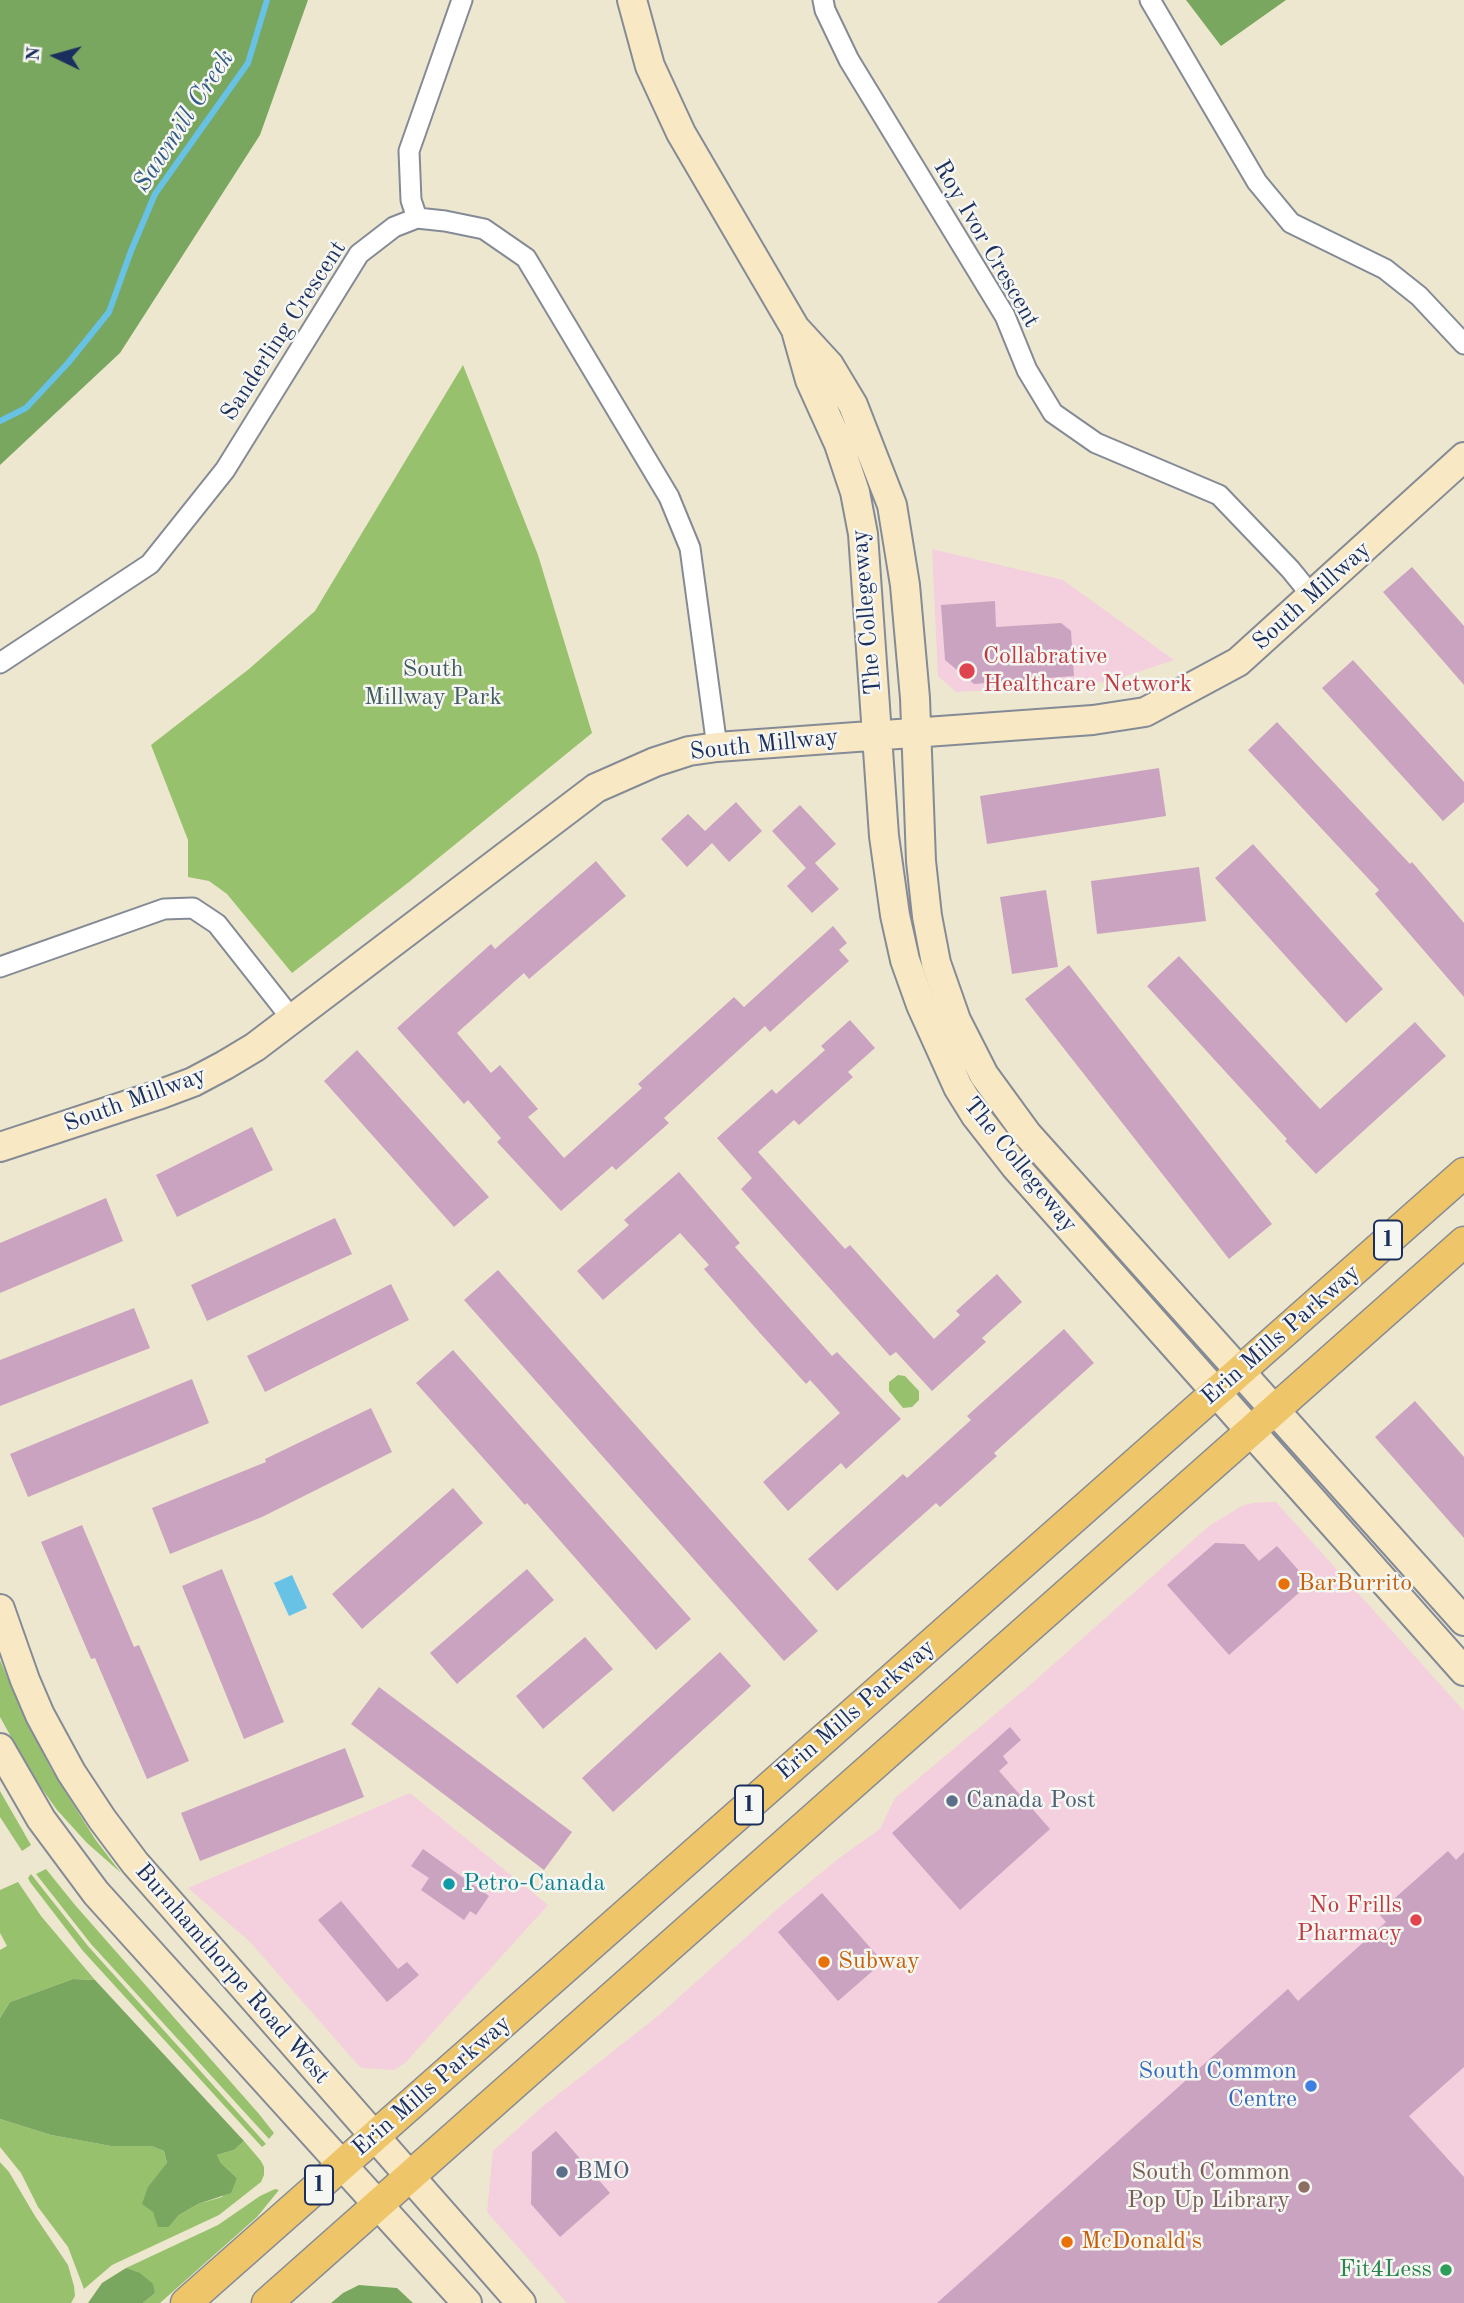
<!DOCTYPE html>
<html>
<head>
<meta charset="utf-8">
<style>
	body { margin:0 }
	#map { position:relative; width:1464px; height:2303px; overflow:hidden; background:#eee7cf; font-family:"Old Standard TT",serif }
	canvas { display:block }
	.north { position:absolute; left:21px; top:21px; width:70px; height:70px; -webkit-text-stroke:5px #f6f6f2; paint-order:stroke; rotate:275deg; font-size:19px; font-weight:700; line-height:28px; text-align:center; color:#1b2f5e }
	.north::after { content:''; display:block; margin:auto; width:24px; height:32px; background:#1b2f5e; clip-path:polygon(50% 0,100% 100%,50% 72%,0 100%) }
</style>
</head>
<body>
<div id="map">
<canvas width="1464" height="2303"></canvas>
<div class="north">N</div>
</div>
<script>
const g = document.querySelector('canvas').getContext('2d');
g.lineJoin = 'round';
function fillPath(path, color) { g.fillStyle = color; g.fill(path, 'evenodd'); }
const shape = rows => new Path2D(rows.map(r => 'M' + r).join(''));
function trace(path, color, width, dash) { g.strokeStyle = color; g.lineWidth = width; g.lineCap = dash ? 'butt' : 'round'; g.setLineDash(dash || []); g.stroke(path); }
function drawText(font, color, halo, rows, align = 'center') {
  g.font = font + ' "Old Standard TT",serif'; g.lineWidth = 5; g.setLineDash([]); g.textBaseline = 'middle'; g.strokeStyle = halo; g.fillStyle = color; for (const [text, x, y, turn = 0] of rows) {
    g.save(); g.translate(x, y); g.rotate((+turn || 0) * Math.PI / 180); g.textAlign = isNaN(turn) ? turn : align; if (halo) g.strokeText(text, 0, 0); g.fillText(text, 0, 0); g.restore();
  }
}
fillPath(shape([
	[932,549,1063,580,1174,660,1108,682,956,692,938,676],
	[1276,1502,1464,1711,1464,2303,567,2303,487,2212,493,2151,542,2107,658,2016,783,1904,838,1859,880,1829,895,1798,1029,1686,1209,1526,1242,1506,1252,1503],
	[410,1793,548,1905,405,2063,394,2070,363,2068,359,2066,250,1942,188,1888]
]), '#f4cfde');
fillPath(shape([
	[463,365,538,555,592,733,409,882,292,973,227,894,209,881,188,877,188,840,151,745,249,669,315,611],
	[898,1375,905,1376,919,1391,919,1400,912,1407,903,1408,889,1391,889,1382],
	[0,1660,24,1716,51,1769,95,1839,121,1873,87,1843,57,1810,35,1779,5,1726,0,1717],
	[0,1791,31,1845,22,1851,0,1817],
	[46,1869,75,1905,259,2114,274,2133,269,2139,91,1944,36,1874],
	[31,1874,88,1946,266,2144,262,2147,83,1951,30,1882,28,1878],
	[18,1882,41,1916,95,1980,73,1979,10,2002,0,2018,0,1950,7,1946,0,1933,0,1890],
	[0,2119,51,2135,111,2146,151,2146,164,2151,167,2163,153,2212,169,2227,179,2215,198,2204,222,2197,237,2178,221,2163,217,2155,234,2150,244,2141,261,2161,264,2167,264,2175,261,2182,219,2215,112,2265,84,2289,68,2247,38,2207,21,2173,0,2147],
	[0,2162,9,2172,35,2216,68,2265,74,2286,75,2296,71,2303,0,2303],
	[275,2189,279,2190,257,2217,160,2303,143,2303,155,2293,126,2268,218,2225,260,2196]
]), '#98c16d');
fillPath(shape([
	[0,0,308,0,260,135,120,353,0,465],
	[1186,0,1286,0,1221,46],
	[73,1979,95,1980,244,2141,234,2150,217,2155,221,2163,237,2178,231,2193,198,2204,179,2215,169,2227,158,2227,153,2212,142,2204,148,2187,167,2163,164,2151,151,2146,111,2146,51,2135,0,2119,0,2018,10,2002],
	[126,2268,140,2273,153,2284,155,2293,143,2303,88,2303,102,2283],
	[359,2285,397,2288,413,2303,331,2303,343,2293]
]), '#7aa760');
fillPath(shape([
	[292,1575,307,1608,289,1616,274,1583]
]), '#67c2e5');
trace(shape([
	[0,421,26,408,68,363,109,312,131,251,155,194,248,63,267,0]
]), '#67c2e5', 6);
fillPath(shape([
	[1412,567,1464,626,1464,685,1383,592],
	[995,601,996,627,1061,623,1071,631,1074,676,974,684,945,660,941,605],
	[1353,660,1464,782,1464,802,1443,821,1322,688],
	[1277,722,1410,864,1412,862,1464,923,1464,997,1375,894,1379,890,1248,750],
	[1159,768,1166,816,987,844,980,796],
	[736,802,762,831,729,862,712,843,687,867,661,839,688,814,705,831],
	[800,805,836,844,815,863,839,889,812,913,787,886,806,868,772,831],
	[1253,844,1383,989,1346,1023,1215,878],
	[596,861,626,896,529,979,524,973,457,1033,491,1073,500,1065,538,1109,528,1117,564,1158,642,1088,638,1084,734,997,744,1007,833,926,847,943,839,950,849,961,770,1032,765,1026,664,1118,669,1123,616,1170,612,1166,561,1211,497,1142,501,1138,468,1100,464,1104,397,1028,491,944,495,949],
	[1199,867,1206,921,1097,934,1091,881],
	[1046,890,1058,967,1012,974,1000,897],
	[1179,956,1320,1109,1415,1022,1446,1056,1316,1174,1285,1141,1287,1139,1147,986],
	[1069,965,1272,1224,1229,1259,1025,999],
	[850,1020,875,1048,848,1072,853,1077,799,1125,794,1120,758,1152,845,1249,850,1245,934,1339,960,1315,956,1311,997,1274,1022,1302,982,1338,986,1342,932,1391,896,1352,890,1356,741,1189,752,1178,717,1138,772,1089,776,1094,825,1050,821,1046],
	[357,1050,489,1197,454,1227,324,1081],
	[252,1127,273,1170,177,1217,156,1175],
	[679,1172,740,1243,735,1247,792,1311,832,1356,837,1352,901,1419,846,1469,841,1463,788,1511,763,1482,840,1413,810,1380,806,1384,759,1332,704,1269,709,1265,680,1233,603,1300,577,1271,629,1225,624,1220],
	[106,1198,123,1241,0,1293,0,1243],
	[335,1218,352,1254,207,1321,191,1285],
	[498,1270,818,1631,784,1661,464,1300],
	[391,1284,409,1320,265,1392,247,1356],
	[134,1308,150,1348,0,1406,0,1360],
	[1064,1329,1094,1363,994,1453,997,1456,940,1507,936,1503,837,1591,808,1559,903,1474,907,1478,971,1420,967,1416],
	[453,1350,691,1619,656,1650,527,1503,525,1505,416,1383],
	[192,1379,209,1423,28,1497,10,1454],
	[1415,1401,1464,1457,1464,1538,1375,1437],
	[371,1408,392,1452,262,1517,170,1554,152,1508,266,1462,265,1459],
	[453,1488,483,1523,362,1629,332,1594],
	[82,1525,134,1647,139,1645,189,1761,147,1779,95,1658,91,1659,41,1542],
	[1215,1543,1244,1544,1259,1561,1277,1546,1310,1583,1229,1655,1167,1585],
	[222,1569,284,1722,244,1739,182,1586],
	[527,1569,554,1600,457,1684,430,1653],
	[585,1637,613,1669,543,1729,516,1696],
	[720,1652,751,1686,613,1812,582,1778],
	[379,1687,572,1832,544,1870,351,1724],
	[1010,1727,1021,1740,1003,1756,1008,1763,999,1771,1050,1829,960,1910,892,1833],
	[345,1748,364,1797,200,1861,181,1813],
	[423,1849,489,1896,476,1915,470,1911,464,1920,421,1890,429,1878,411,1866],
	[1448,1851,1456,1860,1464,1852,1464,2067,1409,2116,1464,2177,1464,2303,937,2303,1288,1989,1298,2001,1386,1922,1378,1913],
	[822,1893,883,1962,838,2001,778,1932],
	[341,1901,398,1969,407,1962,419,1975,387,2002,318,1920],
	[556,2131,610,2193,560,2237,531,2204,532,2152]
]), '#caa3c0');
const street = shape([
	[823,0,825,10,849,60,1005,316,1027,370,1053,413,1096,443,1219,495,1290,569,1312,596],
	[1150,0,1257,182,1291,223,1385,269,1419,296,1464,344],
	[417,218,411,200,409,151,462,0],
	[0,663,150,564,225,470,359,254,394,227,417,218,445,221,484,229,526,258,669,497,690,548,717,747],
	[0,967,164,909,193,908,217,924,292,1019]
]);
const secondary = shape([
	[632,0,650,66,681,133,795,328,829,365,853,405,892,505,905,585,915,698,921,861,927,916,936,963,956,1020,984,1075,1027,1134,1464,1621],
	[797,334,810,380,839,444,855,492,863,534,884,836,895,915,905,960,921,1005,958,1087,976,1116,1015,1166,1464,1671],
	[0,1147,161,1094,193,1082,225,1065,255,1047,596,788,655,762,689,751,717,747,1093,720,1145,712,1238,662,1464,457],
	[0,1609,25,1680,40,1715,71,1772,102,1819,135,1863,521,2303],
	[0,1748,41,1819,96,1893,467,2303]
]);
const primary = shape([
	[186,2303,1464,1173],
	[267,2303,1464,1242]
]);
trace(street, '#848b96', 23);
trace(secondary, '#848b96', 32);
trace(primary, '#848b96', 33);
trace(street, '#fff', 19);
trace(secondary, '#f8e8c3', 28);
trace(primary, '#eec569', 30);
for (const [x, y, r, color] of [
	[967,671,9,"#e0444e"],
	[1284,1584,7,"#e8710a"],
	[952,1801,7,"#5c6f8a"],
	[449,1884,7,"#0f9aa8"],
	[1416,1920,7,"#e0444e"],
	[824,1962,7,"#e8710a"],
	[1311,2086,7,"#3f7fe0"],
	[562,2172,7,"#5c6f8a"],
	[1304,2187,7,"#8d6e63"],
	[1067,2242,7,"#e8710a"],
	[1446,2270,7,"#2e9e5b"]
]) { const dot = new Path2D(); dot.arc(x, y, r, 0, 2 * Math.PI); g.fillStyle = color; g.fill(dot); trace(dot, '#f6f6f2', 2.5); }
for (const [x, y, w] of [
	[1388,1240,28],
	[749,1805,28],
	[319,2185,28]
]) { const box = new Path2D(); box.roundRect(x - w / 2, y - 19.5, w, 39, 5); g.fillStyle = '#f6f6f2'; g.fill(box); trace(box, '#1b2f5e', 2); }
drawText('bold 23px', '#1b2f5e', null, [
	["1",1388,1240],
	["1",749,1805],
	["1",319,2185]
]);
drawText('24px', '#1b2f5e', '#f6f6f2', [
	["Roy Ivor Crescent",986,244,60],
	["Sanderling Crescent",284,331,-57],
	["South Millway",1312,596,-42],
	["The Collegeway",867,612,-95],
	["South Millway",764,745,-6],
	["South Millway",135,1100,-20],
	["The Collegeway",1020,1165,51],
	["Erin Mills Parkway",1281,1335,-41],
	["Erin Mills Parkway",856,1710,-41],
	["Burnhamthorpe Road West",232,1974,49],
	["Erin Mills Parkway",432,2086,-41]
]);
drawText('24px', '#be3a42', '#f6f6f2', [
	["Collabrative",983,657],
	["Healthcare Network",983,685],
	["No Frills",1402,1906,"right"],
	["Pharmacy",1402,1934,"right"]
], 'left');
drawText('24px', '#405b62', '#f6f6f2', [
	["South",433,670],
	["Millway Park",433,698]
]);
drawText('24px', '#c56008', '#f6f6f2', [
	["BarBurrito",1298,1584],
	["Subway",838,1962],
	["McDonald's",1081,2242]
], 'left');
drawText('24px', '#4e5e75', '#f6f6f2', [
	["Canada Post",966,1801],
	["BMO",576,2172]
], 'left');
drawText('24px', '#0d838f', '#f6f6f2', [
	["Petro-Canada",463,1884]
], 'left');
drawText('24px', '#366cbe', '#f6f6f2', [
	["South Common",1297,2072],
	["Centre",1297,2100]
], 'right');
drawText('24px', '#785e54', '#f6f6f2', [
	["South Common",1290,2173],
	["Pop Up Library",1290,2201]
], 'right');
drawText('24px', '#27864d', '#f6f6f2', [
	["Fit4Less",1432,2270]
], 'right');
drawText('italic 26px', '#325b86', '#f6f6f2', [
	["Sawmill Creek",184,121,-57]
]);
</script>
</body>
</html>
